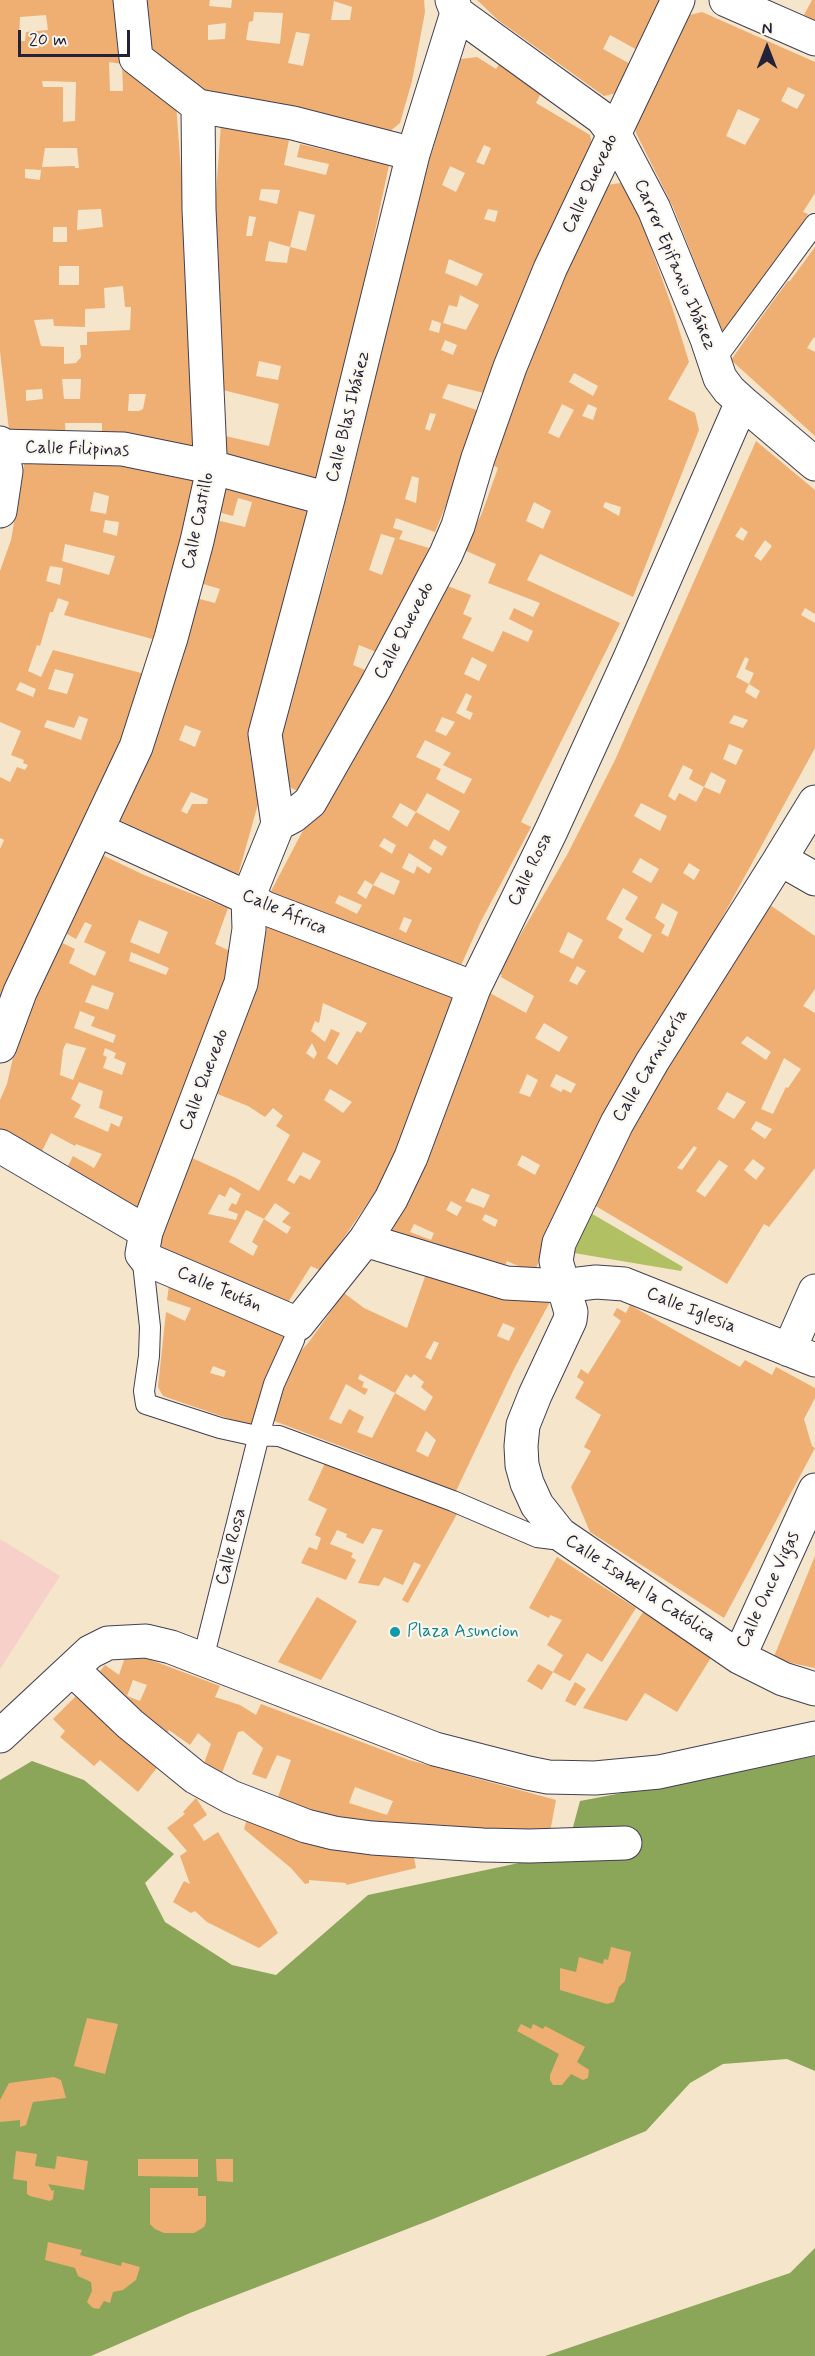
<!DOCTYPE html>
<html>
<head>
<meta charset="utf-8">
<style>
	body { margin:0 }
	#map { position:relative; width:815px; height:2356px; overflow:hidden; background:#f4e5cb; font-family:Mynerve,sans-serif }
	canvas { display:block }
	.north { position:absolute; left:737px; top:18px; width:60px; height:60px; -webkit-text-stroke:4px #fbf7ec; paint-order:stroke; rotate:0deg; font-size:16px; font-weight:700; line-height:24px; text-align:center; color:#22223b }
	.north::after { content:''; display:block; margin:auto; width:21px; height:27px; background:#22223b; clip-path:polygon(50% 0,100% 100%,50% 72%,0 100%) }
	.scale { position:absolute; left:18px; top:30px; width:112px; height:27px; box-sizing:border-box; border:3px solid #22223b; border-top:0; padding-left:8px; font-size:18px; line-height:21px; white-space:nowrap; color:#22223b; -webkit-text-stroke:4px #fbf7ec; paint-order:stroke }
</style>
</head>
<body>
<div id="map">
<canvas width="815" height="2356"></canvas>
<div class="north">N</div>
<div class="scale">20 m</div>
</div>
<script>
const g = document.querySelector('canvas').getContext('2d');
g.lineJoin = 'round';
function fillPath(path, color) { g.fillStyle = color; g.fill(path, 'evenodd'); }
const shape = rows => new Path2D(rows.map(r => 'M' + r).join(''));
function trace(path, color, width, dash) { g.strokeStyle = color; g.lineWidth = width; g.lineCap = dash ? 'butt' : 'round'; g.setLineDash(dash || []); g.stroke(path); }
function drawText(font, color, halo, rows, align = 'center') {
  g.font = font + ' Mynerve,sans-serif'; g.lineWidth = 4.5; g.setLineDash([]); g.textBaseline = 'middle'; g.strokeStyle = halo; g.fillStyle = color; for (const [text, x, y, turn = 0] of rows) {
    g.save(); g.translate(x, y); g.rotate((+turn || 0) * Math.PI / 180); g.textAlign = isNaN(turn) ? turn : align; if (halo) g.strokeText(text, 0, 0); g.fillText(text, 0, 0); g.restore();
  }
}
fillPath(shape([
	[0,1539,60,1576,0,1669]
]), '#f7d0ca');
fillPath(shape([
	[589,1212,683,1267,681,1271,574,1253]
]), '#b0c063');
fillPath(shape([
	[815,1756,815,2071,787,2059,723,2064,690,2083,646,2131,433,2219,190,2313,91,2356,0,2356,0,1780,32,1761,84,1780,174,1854,145,1883,165,1922,232,1965,276,1975,368,1895,566,1853,580,1801],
	[815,2248,815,2356,545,2356,790,2273]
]), '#8ca659');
fillPath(shape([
	[0,0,113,0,122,64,109,62,110,91,123,91,122,64,176,104,183,199,195,454,102,433,102,423,65,423,66,442,22,440,9,430,0,351],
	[46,15,48,30,26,32,25,41,19,41,20,17],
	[42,81,76,82,75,121,63,122,63,87,43,87],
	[45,148,77,148,79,168,75,168,75,166,42,167],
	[25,169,41,170,40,180,25,178],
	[101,209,103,227,77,230,78,210],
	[53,227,67,227,67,242,53,242],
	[59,266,79,266,79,285,59,285],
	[123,286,125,307,131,307,130,330,87,332,87,345,80,345,81,357,76,363,64,364,64,347,41,346,34,320,53,319,54,326,85,327,85,309,105,308,104,288],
	[62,379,81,379,80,399,64,399],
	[42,389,43,399,26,401,26,390],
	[129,394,146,394,143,409,139,411,128,411],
	[144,0,210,0,209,6,231,8,232,0,424,0,425,12,412,81,400,123,389,132,205,95,150,54],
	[334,1,352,7,350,20,331,20],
	[254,12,283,13,280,44,246,40,249,22,253,21],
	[226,23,225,39,208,40,208,25],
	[296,32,310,34,303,66,288,63],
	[477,0,664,0,641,52,610,35,603,49,634,66,621,92,604,96,498,20],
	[812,0,815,0,815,21,804,15],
	[702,12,815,62,815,193,803,212,808,214,784,254,781,252,755,288,758,291,723,333,673,207,636,133,634,119,686,16],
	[788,87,805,95,797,109,781,101],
	[738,109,760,119,745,145,726,136],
	[477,57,496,69,500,63,541,93,536,103,590,135,593,149,488,394,448,384,442,398,482,412,468,451,435,532,396,518,393,528,403,531,399,539,429,548,381,654,359,645,353,665,372,673,303,794,286,785,279,724,327,573,361,438,399,272,430,158,461,59],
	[484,145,491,148,484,165,476,162],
	[450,166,465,173,456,192,442,185],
	[488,209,498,211,495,222,484,219],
	[449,259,483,274,477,286,445,273],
	[460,295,479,305,466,330,443,323,449,305,457,307],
	[432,320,441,323,439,333,429,330],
	[445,340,457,345,453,355,441,350],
	[430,413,436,414,430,431,425,429],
	[412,476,419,478,416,503,405,499],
	[381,534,395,538,382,575,369,570],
	[221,124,289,140,284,165,326,175,329,164,297,157,300,144,389,165,367,269,316,484,226,461,225,436,269,446,279,404,223,390,215,209],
	[261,189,280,190,277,204,259,200],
	[299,211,315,215,306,251,290,247,287,263,265,261,269,241,290,247],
	[249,216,256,217,252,236,246,236],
	[259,361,281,366,278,380,256,376],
	[621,183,640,217,672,307,689,362,668,399,695,413,699,430,633,597,540,554,527,580,620,623,521,822,531,827,480,923,458,972,268,897,300,836,445,585,471,595,463,614,472,618,462,638,493,652,503,631,528,642,533,631,509,619,514,608,533,617,540,603,488,583,496,564,464,550,482,513,498,468,491,464,541,327,606,185],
	[574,373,598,386,593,396,569,382],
	[562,404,574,410,559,438,548,433],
	[588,404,597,408,593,420,582,416],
	[534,502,551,511,543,529,526,521],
	[605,502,621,507,619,516,603,507],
	[472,657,487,665,479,681,464,674],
	[466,693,472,696,466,710,473,713,470,720,456,713],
	[442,717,455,722,446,736,435,731],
	[425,740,451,753,443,765,472,779,464,794,436,779,441,769,416,757],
	[427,793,460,811,449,831,416,812,407,827,392,817,400,803,416,812],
	[384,838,396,845,392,854,379,846],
	[434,839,447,847,442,856,429,848],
	[409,853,432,868,429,874,417,866,414,874,402,868],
	[381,872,400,881,394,895,373,885,366,899,357,893,365,880,373,885],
	[339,895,362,905,357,914,335,903],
	[404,917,412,920,406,933,399,929],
	[815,247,815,338,814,337,807,348,815,352,815,436,731,360,768,308,788,281,790,281],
	[756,441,815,490,815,614,805,608,801,615,815,623,815,748,555,1223,534,1273,507,1261,501,1276,384,1239,431,1147,490,993,526,1013,534,996,501,977,502,975,498,973,567,855,615,760],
	[741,527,748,532,743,541,735,536],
	[765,540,772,546,761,561,754,556],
	[745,657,749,659,745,669,754,673,749,684,736,677],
	[749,684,760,691,756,699,745,692],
	[734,715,748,720,743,728,729,723],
	[729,744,743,750,736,765,723,759],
	[683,765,693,770,689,779,704,787,696,802,679,793,675,801,668,796],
	[711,772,726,780,720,794,704,787],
	[641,803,667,816,660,831,634,816],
	[640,858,659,869,651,883,632,872],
	[689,863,700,870,694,880,683,873],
	[623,888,638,897,625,919,652,935,643,953,618,938,623,929,606,919],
	[662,903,678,912,668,937,661,933,665,925,655,918],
	[568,932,583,940,573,959,559,952],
	[577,966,586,971,577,985,569,981],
	[544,1023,568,1037,559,1052,535,1038],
	[527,1074,538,1080,530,1097,519,1093],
	[556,1074,576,1084,571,1093,563,1089,561,1092,550,1086],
	[522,1155,540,1165,535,1175,517,1165],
	[472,1188,490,1195,484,1208,465,1201],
	[451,1201,462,1207,457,1216,446,1210],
	[485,1214,498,1220,495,1227,482,1220],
	[414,1224,434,1233,431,1240,410,1232],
	[26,454,81,455,198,472,156,640,64,615,69,602,58,598,53,612,50,612,40,646,37,645,28,671,41,677,53,650,145,674,129,726,0,1012,0,849,4,840,0,838,0,777,10,782,17,767,25,770,28,765,23,763,24,760,11,755,21,731,0,722,0,571,11,540],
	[94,492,109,496,106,514,90,511],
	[105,520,119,522,117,536,103,532],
	[65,544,115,556,109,575,62,561],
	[50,566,63,568,60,585,46,581],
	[55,669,74,674,67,694,48,689],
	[20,682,36,689,33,697,16,690],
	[79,716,88,719,81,740,44,727,47,720,74,728],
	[225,482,310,505,255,706,250,758,258,760,260,797,238,875,117,819,196,598,215,603,220,589,200,583,216,520,245,527,252,502,238,498,233,516,218,512],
	[185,725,201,731,195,747,179,740],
	[191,792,208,799,207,804,192,804,187,814,181,811],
	[98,853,144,875,228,908,215,944,230,951,232,961,139,1219,65,1172,73,1156,94,1168,102,1154,76,1144,75,1146,51,1133,39,1157,0,1131,0,1100,7,1084,24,1010,56,940,75,949,69,963,95,976,106,952,84,942,92,925,85,922,76,939,60,930],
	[139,920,168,932,159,954,130,942],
	[131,952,169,968,166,975,129,961],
	[92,985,114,993,108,1010,85,1002],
	[80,1011,95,1017,91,1026,116,1035,113,1043,74,1028],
	[66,1043,86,1048,73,1080,60,1075,63,1050],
	[105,1048,116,1053,114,1058,126,1063,122,1075,103,1068,107,1057,103,1055],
	[79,1082,103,1091,99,1108,123,1117,119,1127,111,1123,108,1132,74,1117,81,1105,71,1099],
	[770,905,815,936,815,989,803,1006,815,1013,815,1168,769,1227,764,1224,727,1284,589,1202,615,1146],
	[747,1036,771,1052,766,1060,741,1043],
	[784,1058,801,1069,788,1088,786,1087,773,1114,761,1109],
	[727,1092,746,1102,734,1119,717,1109],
	[756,1121,772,1129,765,1139,751,1129],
	[694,1146,697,1148,682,1170,677,1168],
	[753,1159,765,1168,756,1180,744,1170],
	[719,1160,728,1166,705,1197,696,1191],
	[268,921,448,991,455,1005,408,1116,393,1166,321,1271,311,1266,285,1307,154,1254,156,1239,192,1158,236,1178,259,1191,290,1135,276,1126,283,1116,273,1108,265,1117,248,1106,215,1093,257,989],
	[323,1003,367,1023,361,1033,357,1031,337,1065,327,1058,340,1033,331,1029,325,1042,311,1031,315,1021,319,1023],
	[312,1043,317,1053,314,1059,306,1053],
	[330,1089,352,1102,343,1113,324,1100],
	[303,1152,321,1161,310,1180,300,1175,294,1184,287,1180],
	[230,1187,241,1194,236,1205,232,1203,228,1210,238,1214,236,1220,208,1214,219,1194,225,1197],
	[275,1203,290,1213,282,1222,291,1227,287,1234,264,1219],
	[246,1210,264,1219,252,1242,258,1246,253,1256,229,1242],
	[427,1271,553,1296,514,1369,455,1493,364,1455,269,1419,286,1367,309,1342,344,1293,364,1308,407,1328],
	[503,1323,515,1328,509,1341,497,1336],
	[434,1341,439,1343,431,1360,425,1357],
	[360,1374,395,1393,406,1374,411,1378,414,1374,424,1382,421,1387,433,1397,425,1411,395,1393,372,1438,357,1432,364,1417,349,1409,341,1424,329,1419,346,1384,365,1395,368,1389,362,1387,364,1382,358,1379],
	[426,1431,436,1440,428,1457,416,1451],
	[170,1278,286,1335,271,1369,253,1427,163,1396,158,1387,166,1312,185,1321,191,1308,167,1300],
	[213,1366,226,1371,224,1377,210,1373],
	[630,1305,740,1367,745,1360,772,1375,776,1367,815,1388,815,1398,804,1419,812,1446,815,1448,724,1618,590,1532,571,1487,591,1451,584,1447,601,1415,575,1398,584,1382,577,1377,581,1369,588,1374,621,1321,613,1315,617,1308,626,1313],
	[326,1461,457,1514,408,1603,402,1600,421,1565,414,1562,403,1585,384,1577,379,1586,358,1583,383,1530,372,1528,363,1544,346,1537,347,1534,337,1530,330,1544,353,1553,351,1557,356,1560,346,1580,301,1563,309,1547,317,1550,321,1538,315,1535,327,1509,308,1500],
	[815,1556,815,1668,773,1659],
	[557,1557,636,1608,602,1662,587,1653,570,1681,553,1672,542,1690,527,1681,538,1664,553,1672,563,1655,547,1645,562,1620,550,1615,549,1618,529,1608],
	[317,1597,357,1621,321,1680,278,1662],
	[643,1612,712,1656,677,1712,645,1693,627,1721,583,1708],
	[127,1651,220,1686,215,1697,240,1705,256,1715,261,1704,409,1760,556,1800,549,1837,444,1825,346,1823,277,1800,291,1760,277,1755,266,1779,252,1774,263,1748,243,1731,238,1732,220,1778,203,1766,211,1744,198,1733,190,1745,169,1730,163,1738,97,1675,105,1665,119,1675],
	[133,1680,147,1685,140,1701,127,1696],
	[355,1787,393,1801,387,1815,349,1803],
	[575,1682,586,1689,575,1706,565,1701],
	[80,1692,159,1765,138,1792,100,1760,94,1766,60,1737,65,1731,53,1719],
	[196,1798,207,1815,193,1825,204,1841,218,1832,278,1933,259,1948,207,1922,195,1911,191,1913,173,1902,184,1881,190,1884,180,1856,187,1851,167,1828,185,1814,183,1812],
	[249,1812,412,1849,416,1868,346,1885,346,1883,309,1880,309,1883,305,1884,291,1868,244,1829],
	[611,1947,631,1952,625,1981,619,1987,614,2002,607,2004,560,1990,560,1968,576,1972,579,1957,603,1964,604,1959,608,1960],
	[87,2018,118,2024,105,2074,74,2066],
	[521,2024,531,2029,533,2024,543,2029,545,2026,585,2047,577,2062,589,2070,588,2078,583,2080,571,2074,562,2085,553,2085,550,2080,550,2075,559,2054,517,2031],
	[54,2077,61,2080,66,2098,33,2102,26,2125,20,2127,20,2120,0,2122,0,2100,9,2083],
	[16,2151,37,2154,35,2166,55,2169,57,2156,88,2161,84,2190,48,2184,52,2191,54,2190,53,2199,50,2201,30,2196,27,2194,27,2181,13,2179],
	[138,2159,198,2159,198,2177,138,2176],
	[216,2159,233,2159,233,2182,217,2181],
	[150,2188,198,2188,198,2196,206,2196,206,2222,204,2227,194,2233,164,2233,155,2229,150,2224],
	[48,2242,82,2250,80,2255,121,2266,122,2262,140,2267,136,2280,123,2290,113,2292,110,2303,104,2301,99,2309,93,2308,87,2302,92,2291,91,2282,78,2276,75,2268,45,2260]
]), '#efae72');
const lane = shape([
	[714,361,815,224],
	[142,1254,150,1327,149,1356,144,1391,146,1404,220,1428,252,1435,279,1436,453,1501,537,1537,553,1539,560,1534],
	[203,1659,259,1435,274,1384,294,1340,298,1324]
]);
const street = shape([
	[130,0,136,58,198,106,293,123,413,154],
	[452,0,457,13,602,118,615,135,654,209,707,339,720,378,729,390,742,402,815,464],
	[678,0,550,269,510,367,478,458,458,526,446,554,375,688,310,802,293,816,278,824,248,898,249,929,241,983,146,1232,142,1254,146,1259,298,1324,365,1240,391,1199,411,1157,474,988,551,831,630,658,742,402],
	[726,0,815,39],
	[0,443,6,471,0,511],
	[0,446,123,449,211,467,328,499],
	[815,802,780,859,815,879],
	[278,824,265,734,328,499,413,154,457,13],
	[98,830,248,898,265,908,474,988],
	[780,859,652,1062,617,1123,559,1243,556,1261,571,1312,570,1320,535,1395,523,1425,521,1446,522,1465,527,1483,537,1505,560,1534,739,1657,783,1679,815,1689],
	[0,1046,20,992,136,747,171,638,197,541,211,478,199,209,198,106],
	[0,1146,146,1232],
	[365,1240,506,1283,562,1286,596,1282,624,1284,815,1360],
	[789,1350,815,1291],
	[739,1657,815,1490],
	[72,1669,130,1724,195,1777,231,1797,306,1826,334,1833,372,1838,483,1845,530,1846,625,1843],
	[0,1736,90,1652,108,1643,146,1641,171,1647,435,1749,528,1773,548,1777,595,1778,659,1772,815,1738]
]);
trace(lane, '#423f51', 22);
trace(street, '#423f51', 35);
trace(lane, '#fff', 20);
trace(street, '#fff', 33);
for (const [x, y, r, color] of [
	[395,1632,6,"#0f9aa8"]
]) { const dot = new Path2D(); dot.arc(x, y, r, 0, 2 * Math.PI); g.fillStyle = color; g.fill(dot); trace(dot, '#fbf7ec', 2); }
drawText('18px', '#22223b', '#fbf7ec', [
	["Calle Quevedo",591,184,-65],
	["Carrer Epifanio Ibáñez",674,265,67],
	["Calle Blas Ibáñez",349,417,-76],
	["Calle Filipinas",77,450,2],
	["Calle Castillo",199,521,-78],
	["Calle Quevedo",405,631,-62],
	["Calle Rosa",531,870,-64],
	["Calle África",284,913,23],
	["Calle Carnicería",651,1066,-59],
	["Calle Quevedo",205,1080,-69],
	["Calle Teután",219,1290,23],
	["Calle Iglesia",691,1311,22],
	["Calle Rosa",232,1547,-76],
	["Calle Isabel la Católica",640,1589,34],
	["Calle Once Vigas",769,1590,-65]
]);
drawText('18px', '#0d838f', '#fbf7ec', [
	["Plaza Asuncion",407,1632]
], 'left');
</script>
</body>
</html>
